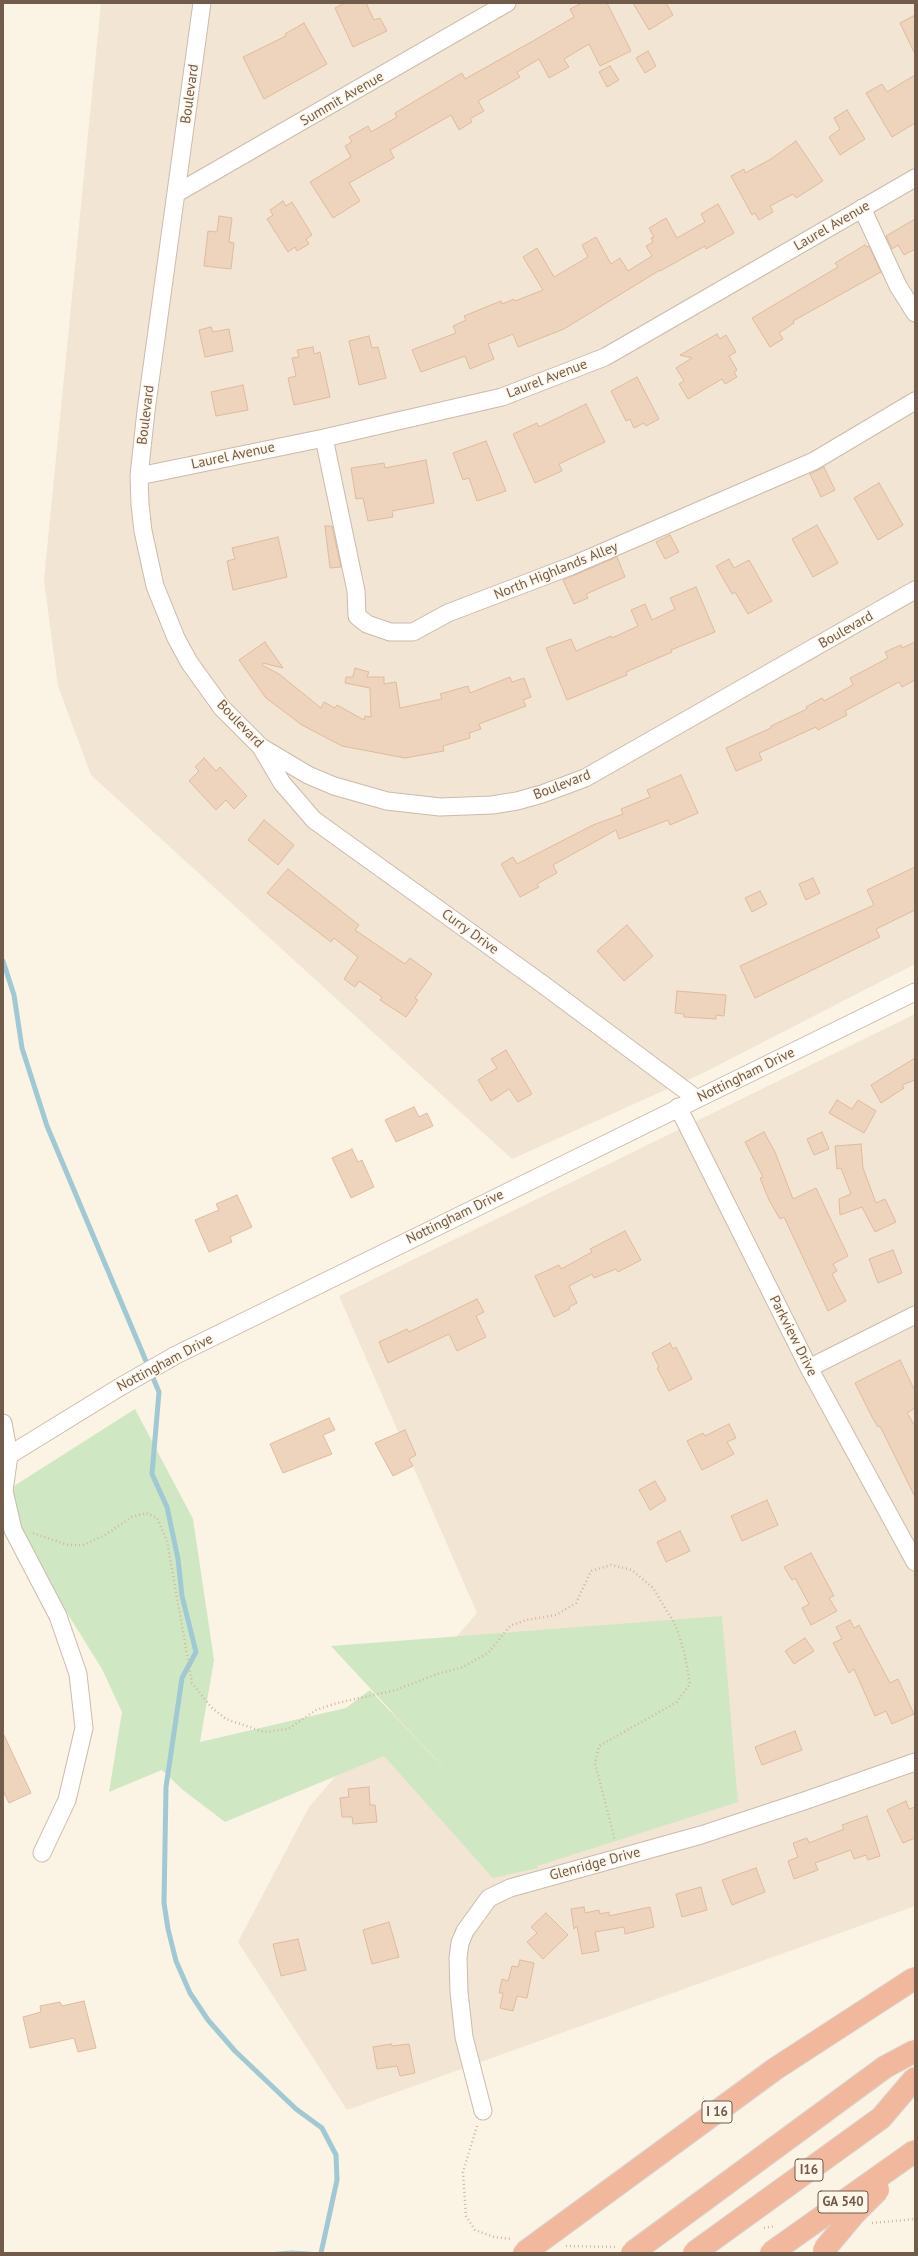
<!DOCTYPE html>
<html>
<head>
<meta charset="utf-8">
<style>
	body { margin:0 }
	#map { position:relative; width:918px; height:2256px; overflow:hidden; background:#fbf3e4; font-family:"PT Sans",sans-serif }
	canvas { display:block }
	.frame { position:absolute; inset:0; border:4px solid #715b4b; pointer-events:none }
</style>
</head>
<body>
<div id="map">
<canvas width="918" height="2256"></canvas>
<div class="frame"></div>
</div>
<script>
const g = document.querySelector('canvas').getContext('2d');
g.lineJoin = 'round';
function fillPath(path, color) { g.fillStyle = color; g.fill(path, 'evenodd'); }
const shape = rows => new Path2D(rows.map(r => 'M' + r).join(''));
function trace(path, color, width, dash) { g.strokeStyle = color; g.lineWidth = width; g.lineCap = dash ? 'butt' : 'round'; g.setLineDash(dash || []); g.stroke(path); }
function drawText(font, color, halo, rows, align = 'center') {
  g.font = font + ' "PT Sans",sans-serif'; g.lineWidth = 3; g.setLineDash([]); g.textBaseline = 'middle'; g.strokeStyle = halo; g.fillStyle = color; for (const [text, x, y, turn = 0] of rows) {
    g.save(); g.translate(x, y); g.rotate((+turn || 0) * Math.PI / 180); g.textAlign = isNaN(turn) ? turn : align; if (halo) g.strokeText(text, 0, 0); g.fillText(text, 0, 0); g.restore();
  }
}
fillPath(shape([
	[101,3,915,3,915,964,705,1072,512,1159,91,775,58,686,44,580],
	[915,1014,915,1906,347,2110,238,1942,309,1807,477,1613,339,1296]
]), '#f2e5d3');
fillPath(shape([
	[135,1409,193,1519,214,1660,200,1742,346,1708,370,1690,472,1798,331,1646,722,1616,738,1802,537,1866,538,1868,493,1878,384,1756,225,1822,183,1790,162,1770,109,1792,122,1712,102,1669,13,1526,3,1493]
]), '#d0e7c3');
const water = shape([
	[292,2251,321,2253,328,2253,268,2253,292,2251]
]);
fillPath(water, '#badae3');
trace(water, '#a0c9d4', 1);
trace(shape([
	[3,961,14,995,22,1048,47,1126,159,1392,152,1474,167,1507,178,1559,182,1596,196,1652,182,1678,166,1787,164,1903,168,1929,176,1961,190,1993,208,2020,235,2051,296,2109,322,2128,336,2155,337,2180,321,2253]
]), '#a0c9d4', 5);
const building = shape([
	[345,3,366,3,374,20,380,18,387,31,353,47,335,8,345,3],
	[582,3,607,3,631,51,600,66,589,44,564,59,569,67,549,78,539,59,517,72,520,77,478,101,484,111,470,119,472,122,459,130,451,115,390,150,394,158,349,183,360,201,333,218,310,182,351,157,345,146,352,142,349,137,368,126,371,132,397,117,395,113,462,73,465,79,533,41,574,17,570,9,582,3],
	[633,3,666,3,673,15,649,30,633,3],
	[915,15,915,54,900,23,915,15],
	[304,23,327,64,264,99,243,57,286,36,285,34,304,23],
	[648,51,656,66,645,73,636,58,648,51],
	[610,66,619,80,607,87,599,72,610,66],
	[915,75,915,123,892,137,866,93,882,84,887,92,915,75],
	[847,110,865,139,840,155,829,137,840,129,834,118,847,110],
	[796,141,823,181,796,198,793,194,770,206,773,212,759,220,755,213,752,215,731,176,744,169,745,173,771,159,796,141],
	[283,201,286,206,292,202,312,235,306,239,309,244,297,251,295,247,288,252,267,219,273,215,270,210,283,201],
	[718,204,734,233,706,249,705,246,660,271,660,270,564,329,518,347,513,334,488,344,494,359,470,369,465,356,421,372,412,350,456,333,453,326,466,320,464,316,501,301,502,304,514,299,515,301,543,290,523,257,537,248,554,277,588,257,582,245,596,237,611,264,620,258,628,271,652,256,646,246,653,242,651,238,654,237,649,228,666,218,677,238,705,222,701,214,718,204],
	[219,216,232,218,229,242,234,243,231,269,204,266,208,231,217,232,219,216],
	[915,219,915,249,904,255,898,245,892,249,886,236,915,219],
	[865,245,867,247,869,246,881,272,793,321,794,323,779,333,783,339,770,347,752,318,838,267,835,263,865,245],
	[211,327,213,332,229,329,233,351,205,357,199,330,211,327],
	[717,334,720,339,726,335,736,352,729,356,737,370,734,372,737,377,725,384,722,379,688,399,679,384,684,381,676,368,692,358,680,355,717,334],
	[369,336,372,348,378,347,386,378,359,385,349,341,369,336],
	[313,347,314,354,320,352,330,397,294,405,288,378,296,376,292,358,299,357,297,350,313,347],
	[637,377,659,419,646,426,644,423,634,428,630,419,626,421,611,391,637,377],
	[243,385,248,410,216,416,211,392,243,385],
	[586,404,605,442,559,464,562,471,535,483,513,434,537,423,539,427,586,404],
	[486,441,506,491,477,501,469,478,463,480,453,453,486,441],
	[426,460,434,503,392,511,393,517,368,521,363,498,356,499,351,468,384,463,385,468,426,460],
	[824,467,835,490,821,497,810,474,824,467],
	[879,483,903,525,878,540,854,498,879,483],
	[817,525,838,563,813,577,792,539,817,525],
	[325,526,332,526,341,567,330,568,325,526],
	[670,535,679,552,665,559,656,542,670,535],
	[278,537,287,577,233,590,227,561,235,559,232,548,278,537],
	[617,557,625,577,586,594,588,598,574,604,563,580,617,557],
	[729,559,734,568,749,560,772,601,748,614,735,592,732,594,716,566,729,559],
	[696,587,715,632,671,650,672,652,626,672,627,675,567,700,546,648,571,639,576,651,611,636,612,638,638,626,631,610,645,604,652,620,675,609,670,598,696,587],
	[265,642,283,668,263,663,262,665,279,674,321,708,324,702,335,708,337,705,364,720,365,716,371,717,370,688,345,683,346,677,353,677,355,668,369,672,367,677,384,677,384,684,396,682,400,708,442,699,440,694,468,686,470,693,510,677,512,682,524,678,531,697,523,700,526,706,479,724,481,729,469,733,470,738,443,746,444,751,405,758,342,746,302,725,266,698,239,660,265,642],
	[915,642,915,680,902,687,899,682,845,711,847,715,818,730,816,727,759,753,762,760,736,771,726,748,771,728,771,726,807,709,806,707,822,698,824,701,853,685,850,678,888,658,885,652,901,645,902,648,915,642],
	[204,758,216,771,220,767,247,796,234,809,226,800,216,810,189,781,199,771,195,767,204,758],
	[681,775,698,813,670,825,668,820,619,839,616,830,553,865,557,873,537,884,539,887,520,897,501,864,513,857,517,864,593,825,623,814,621,809,650,797,647,790,681,775],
	[264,820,294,845,278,865,248,840,264,820],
	[915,867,915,910,876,929,880,937,755,998,740,966,874,905,867,890,915,867],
	[288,869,359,925,355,930,405,964,410,958,432,974,415,998,418,1000,406,1017,380,1000,382,997,359,981,355,987,344,979,358,957,334,938,331,942,267,893,288,869],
	[813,878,820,893,806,900,799,884,813,878],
	[760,891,767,904,752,912,745,898,760,891],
	[627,925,653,956,624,981,597,951,627,925],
	[677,991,726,995,724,1016,716,1015,716,1019,684,1017,684,1014,675,1013,677,991],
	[506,1050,532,1094,518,1102,509,1089,491,1101,478,1080,497,1068,491,1059,506,1050],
	[915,1058,915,1080,902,1085,904,1088,881,1103,871,1085,915,1058],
	[837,1100,852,1109,858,1100,876,1111,864,1133,829,1113,837,1100],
	[414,1107,419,1117,427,1113,433,1126,396,1142,385,1120,414,1107],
	[764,1132,775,1152,793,1199,816,1188,848,1256,833,1264,837,1271,832,1274,846,1301,828,1311,784,1217,780,1219,769,1200,760,1178,763,1177,745,1142,764,1132],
	[822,1132,829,1149,814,1155,807,1139,822,1132],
	[861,1144,863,1168,876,1203,885,1199,896,1222,875,1232,862,1207,840,1215,839,1199,851,1194,841,1168,837,1169,835,1146,861,1144],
	[352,1149,358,1162,362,1160,374,1187,351,1198,332,1158,352,1149],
	[237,1195,252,1227,230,1237,232,1242,209,1252,195,1220,219,1210,216,1204,237,1195],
	[625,1231,641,1260,618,1272,616,1269,594,1278,592,1274,569,1286,577,1303,569,1307,570,1309,554,1317,535,1276,559,1265,561,1269,592,1252,590,1249,625,1231],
	[893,1250,902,1273,878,1283,869,1259,893,1250],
	[477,1299,484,1312,476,1316,486,1337,457,1351,449,1334,388,1363,379,1342,407,1329,409,1332,477,1299],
	[670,1343,673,1349,676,1347,692,1379,669,1391,657,1368,659,1367,652,1353,670,1343],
	[900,1360,915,1391,915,1408,907,1413,915,1426,915,1497,880,1426,878,1427,872,1417,855,1383,900,1360],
	[329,1418,335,1430,323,1435,332,1454,283,1473,270,1444,329,1418],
	[729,1424,736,1438,727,1442,734,1454,702,1470,687,1441,703,1433,705,1436,729,1424],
	[405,1430,416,1455,409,1459,413,1466,393,1476,375,1443,405,1430],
	[655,1481,666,1500,650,1510,639,1490,655,1481],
	[767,1500,778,1525,742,1541,731,1516,767,1500],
	[680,1531,690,1551,666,1562,657,1542,680,1531],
	[811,1553,834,1596,829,1598,837,1611,811,1625,802,1608,809,1604,795,1578,792,1580,784,1567,811,1553],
	[850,1620,854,1628,859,1625,890,1683,898,1679,914,1714,892,1724,886,1711,875,1716,854,1669,849,1673,833,1643,842,1639,836,1627,850,1620],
	[805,1638,814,1651,794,1664,785,1651,805,1638],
	[795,1731,802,1750,762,1765,755,1747,795,1731],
	[3,1733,31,1793,9,1803,3,1791,3,1733],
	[369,1787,370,1805,375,1805,377,1822,353,1824,352,1817,342,1817,340,1798,349,1797,348,1789,369,1787],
	[906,1801,909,1809,915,1807,915,1838,903,1843,887,1810,906,1801],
	[867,1816,880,1856,868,1860,866,1855,854,1859,851,1850,815,1863,818,1870,794,1879,788,1861,798,1857,793,1843,807,1838,809,1843,844,1829,842,1825,867,1816],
	[756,1868,765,1892,732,1905,722,1880,756,1868],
	[701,1887,707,1910,682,1917,676,1894,701,1887],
	[584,1907,585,1913,599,1910,600,1914,609,1912,609,1916,650,1907,654,1927,625,1934,624,1927,595,1932,599,1951,582,1954,577,1926,574,1929,571,1909,584,1907],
	[546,1913,568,1935,543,1959,527,1942,537,1933,531,1927,546,1913],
	[389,1922,399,1957,372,1964,363,1930,389,1922],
	[298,1939,306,1970,281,1976,273,1944,298,1939],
	[520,1960,534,1963,527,1998,517,1996,513,2011,500,2008,503,1993,499,1993,502,1979,508,1981,512,1966,518,1967,520,1960],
	[84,2001,96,2048,78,2052,74,2038,30,2048,23,2017,41,2012,40,2006,60,2002,62,2006,84,2001],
	[391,2044,392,2046,409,2044,415,2073,400,2076,397,2066,377,2069,373,2047,391,2044]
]);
fillPath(building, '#eed3bd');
trace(building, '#e0bb9e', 1);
const minor = shape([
	[202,3,146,411,139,476,140,504,143,531,155,586,176,638,189,662,222,708,261,747,308,775,334,786,387,801,440,807,492,805,517,801,542,794,585,778,915,590],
	[177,193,507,3],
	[862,208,898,286,915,313],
	[324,438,356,591,357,616,367,624,390,632,413,632,448,613,571,566,814,461,915,401],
	[139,476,324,438,502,397,605,357,915,178],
	[262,749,282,783,314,820,541,983,697,1099],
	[678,1107,809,1368,915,1562],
	[809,1368,915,1315],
	[3,1423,9,1455,4,1491,13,1530,58,1616,78,1674,84,1728,67,1800,42,1853],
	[3,1459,120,1387,176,1355,915,992],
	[483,2111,464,2037,459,1992,458,1958,460,1943,465,1931,489,1898,510,1888,701,1835,807,1800,915,1762]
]);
trace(minor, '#cbbbab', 19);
trace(shape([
	[33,1533,68,1545,83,1545,105,1535,132,1517,146,1513,157,1518,167,1541,192,1683,211,1707,226,1719,264,1732,288,1729,316,1710,337,1703,396,1690,440,1673,461,1668,488,1653,510,1626,526,1620,556,1615,576,1603,591,1571,611,1565,632,1570,653,1588,676,1626,684,1651,690,1684,677,1702,599,1746,595,1763,615,1841],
	[477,2126,463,2172,466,2216,475,2230,494,2237,511,2239],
	[872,2223,915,2219],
	[764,2228,775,2226],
	[566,2246,615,2247]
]), '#d3b7a0', 2.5, [1, 3]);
trace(minor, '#fff', 17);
const highwayBridge = shape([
	[824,2250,854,2214,878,2190],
	[524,2253,775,2069,915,1978],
	[632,2253,885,2067,915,2051],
	[694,2253,881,2118,915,2078],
	[771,2253,915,2151]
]);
trace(highwayBridge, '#dad4d0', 24, []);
trace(highwayBridge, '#f1b89e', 22);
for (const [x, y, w] of [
	[717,2112,30],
	[809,2170,28],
	[843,2202,50]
]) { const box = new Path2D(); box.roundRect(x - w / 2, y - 11, w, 22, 3); g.fillStyle = '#fef7e9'; g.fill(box); trace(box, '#715b4b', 1); }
drawText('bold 13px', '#715b4b', null, [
	["I 16",717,2112],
	["I16",809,2170],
	["GA 540",843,2202]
]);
drawText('14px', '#715b4b', '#fef7e9', [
	["Boulevard",190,94,-82],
	["Summit Avenue",342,99,-30],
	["Laurel Avenue",832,226,-30],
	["Laurel Avenue",547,379,-21],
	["Boulevard",146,415,-83],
	["Laurel Avenue",233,456,-12],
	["North Highlands Alley",556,571,-22],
	["Boulevard",846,630,-30],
	["Boulevard",240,724,46],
	["Boulevard",562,785,-21],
	["Curry Drive",470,932,36],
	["Nottingham Drive",746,1075,-26],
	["Nottingham Drive",455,1217,-26],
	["Parkview Drive",793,1336,63],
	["Nottingham Drive",165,1363,-28],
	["Glenridge Drive",595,1864,-15]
]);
</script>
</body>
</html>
